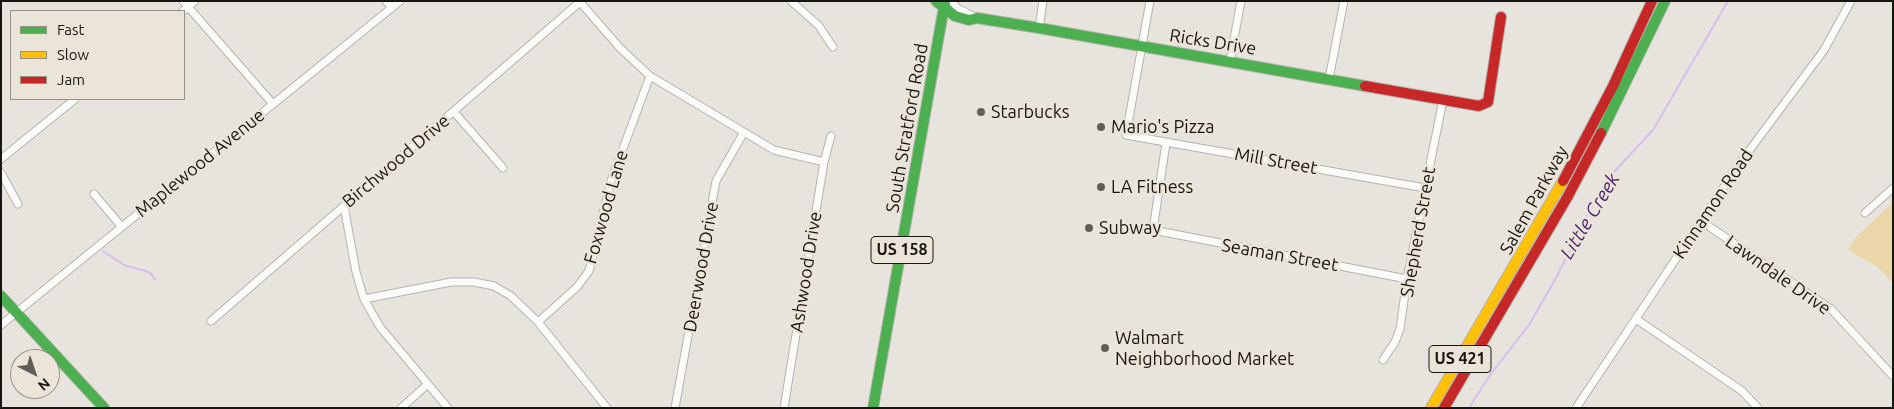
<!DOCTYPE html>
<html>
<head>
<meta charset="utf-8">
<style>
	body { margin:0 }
	#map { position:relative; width:1894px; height:409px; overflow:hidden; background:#e7e4dd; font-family:Ubuntu,sans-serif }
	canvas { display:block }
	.frame { position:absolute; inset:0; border:2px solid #181612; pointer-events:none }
	.legend { position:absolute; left:10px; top:10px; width:175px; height:90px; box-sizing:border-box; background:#ebe5d9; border:1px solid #979289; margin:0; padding:6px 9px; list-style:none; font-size:15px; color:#181612 }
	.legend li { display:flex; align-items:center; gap:10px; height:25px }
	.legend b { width:25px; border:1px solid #979289 }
	.north { position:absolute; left:10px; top:349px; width:50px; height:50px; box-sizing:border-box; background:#ebe5d9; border:1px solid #979289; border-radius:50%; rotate:139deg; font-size:14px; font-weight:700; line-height:20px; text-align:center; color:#181612 }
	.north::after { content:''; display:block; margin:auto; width:18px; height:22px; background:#605e59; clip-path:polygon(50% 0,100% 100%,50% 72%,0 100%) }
</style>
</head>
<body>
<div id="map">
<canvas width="1894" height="409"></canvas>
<div class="frame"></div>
<ul class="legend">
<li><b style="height:6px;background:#4caf50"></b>Fast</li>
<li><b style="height:6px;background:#ffc107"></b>Slow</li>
<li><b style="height:6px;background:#c62828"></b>Jam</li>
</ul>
<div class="north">N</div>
</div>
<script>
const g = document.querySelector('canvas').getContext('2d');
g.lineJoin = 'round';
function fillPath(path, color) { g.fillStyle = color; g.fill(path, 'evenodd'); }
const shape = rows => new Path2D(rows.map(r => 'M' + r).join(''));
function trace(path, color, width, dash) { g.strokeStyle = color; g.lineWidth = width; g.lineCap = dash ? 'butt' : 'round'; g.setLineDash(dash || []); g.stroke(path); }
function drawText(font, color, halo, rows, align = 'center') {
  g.font = font + ' Ubuntu,sans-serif'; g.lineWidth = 5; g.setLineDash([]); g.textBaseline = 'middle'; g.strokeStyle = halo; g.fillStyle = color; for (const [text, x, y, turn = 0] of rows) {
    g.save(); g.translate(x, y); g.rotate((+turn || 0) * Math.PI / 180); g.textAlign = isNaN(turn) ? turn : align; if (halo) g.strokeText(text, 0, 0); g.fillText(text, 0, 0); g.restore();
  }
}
fillPath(shape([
	[1893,202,1893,284,1879,268,1848,250,1856,237]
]), '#ead6a9');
trace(shape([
	[103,251,124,265,149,272,155,279],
	[1469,408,1490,375,1529,325,1557,276,1595,200,1611,175,1653,130,1728,1]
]), '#d6beef', 2);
const street = shape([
	[183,1,273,104],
	[386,1,392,8],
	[791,1,819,26,833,47],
	[952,1,957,8,977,18],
	[1150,1,1126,135,1425,188],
	[580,2,620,48,650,76,774,150,824,162],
	[183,11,195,1],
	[1039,28,1043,1],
	[1230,61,1241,1],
	[1329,79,1344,1],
	[454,112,503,168],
	[1166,143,1153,230,1407,279],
	[1,159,75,99],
	[1,173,18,204],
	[94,194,121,226],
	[344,206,356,272,364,299,380,327,448,408],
	[1865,213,1893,188],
	[1701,221,1831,309,1893,376],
	[364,299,451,282,474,282,494,286,511,296,538,322,607,408],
	[1636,319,1742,391,1758,408],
	[211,321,581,1],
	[538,322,577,287,589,271,611,181,650,76],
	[1,325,400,1],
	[1383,360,1395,342,1400,329,1407,279,1443,100],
	[401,408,428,384],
	[675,408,716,181,744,132],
	[784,408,824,162,831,136],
	[1576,408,1740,163,1824,50,1851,1]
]);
const fast = shape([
	[936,1,955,16,969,20,977,18,1039,28,1365,86],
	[1601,133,1665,1],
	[1,296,104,408],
	[873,408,945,1]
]);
const slow = shape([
	[1431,408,1563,181]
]);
const jam = shape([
	[1365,86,1479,106,1488,102,1501,17],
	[1563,181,1613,86,1652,1],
	[1444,408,1568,196,1601,133]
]);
trace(street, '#b5b3ae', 9);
trace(fast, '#b5b3ae', 12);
trace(slow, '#b5b3ae', 12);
trace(jam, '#b5b3ae', 12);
trace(street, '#fbfbfa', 7);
trace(fast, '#4caf50', 10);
trace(slow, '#ffc107', 10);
trace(jam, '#c62828', 10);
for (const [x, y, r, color] of [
	[981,112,5,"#605e59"],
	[1101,127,5,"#605e59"],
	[1101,187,5,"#605e59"],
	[1089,228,5,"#605e59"],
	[1105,348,5,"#605e59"]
]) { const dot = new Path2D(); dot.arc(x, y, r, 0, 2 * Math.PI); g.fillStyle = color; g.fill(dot); trace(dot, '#ebe5d9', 2); }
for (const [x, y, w] of [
	[902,250,62],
	[1460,359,62]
]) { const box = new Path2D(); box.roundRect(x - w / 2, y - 13.5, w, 27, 4); g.fillStyle = '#ebe5d9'; g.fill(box); trace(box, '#181612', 1); }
drawText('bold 16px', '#181612', null, [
	["US 158",902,250],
	["US 421",1460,359]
]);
drawText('18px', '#181612', '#ebe5d9', [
	["Ricks Drive",1213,42,9],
	["South Stratford Road",907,128,-80],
	["Birchwood Drive",396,161,-40],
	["Mill Street",1276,161,10],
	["Maplewood Avenue",200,163,-39],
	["Salem Parkway",1534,200,-61],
	["Kinnamon Road",1713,204,-56],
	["Foxwood Lane",606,207,-74],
	["Shepherd Street",1418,232,-80],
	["Seaman Street",1280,255,10],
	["Deerwood Drive",701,267,-80],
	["Ashwood Drive",806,272,-81],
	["Lawndale Drive",1778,275,35]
]);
drawText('18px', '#181612', '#ebe5d9', [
	["Starbucks",991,112],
	["Mario's Pizza",1111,127],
	["LA Fitness",1111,187],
	["Subway",1099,228],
	["Walmart",1115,338],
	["Neighborhood Market",1115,359]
], 'left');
drawText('italic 19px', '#4d2173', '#ebe5d9', [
	["Little Creek",1590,216,-59]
]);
</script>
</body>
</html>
